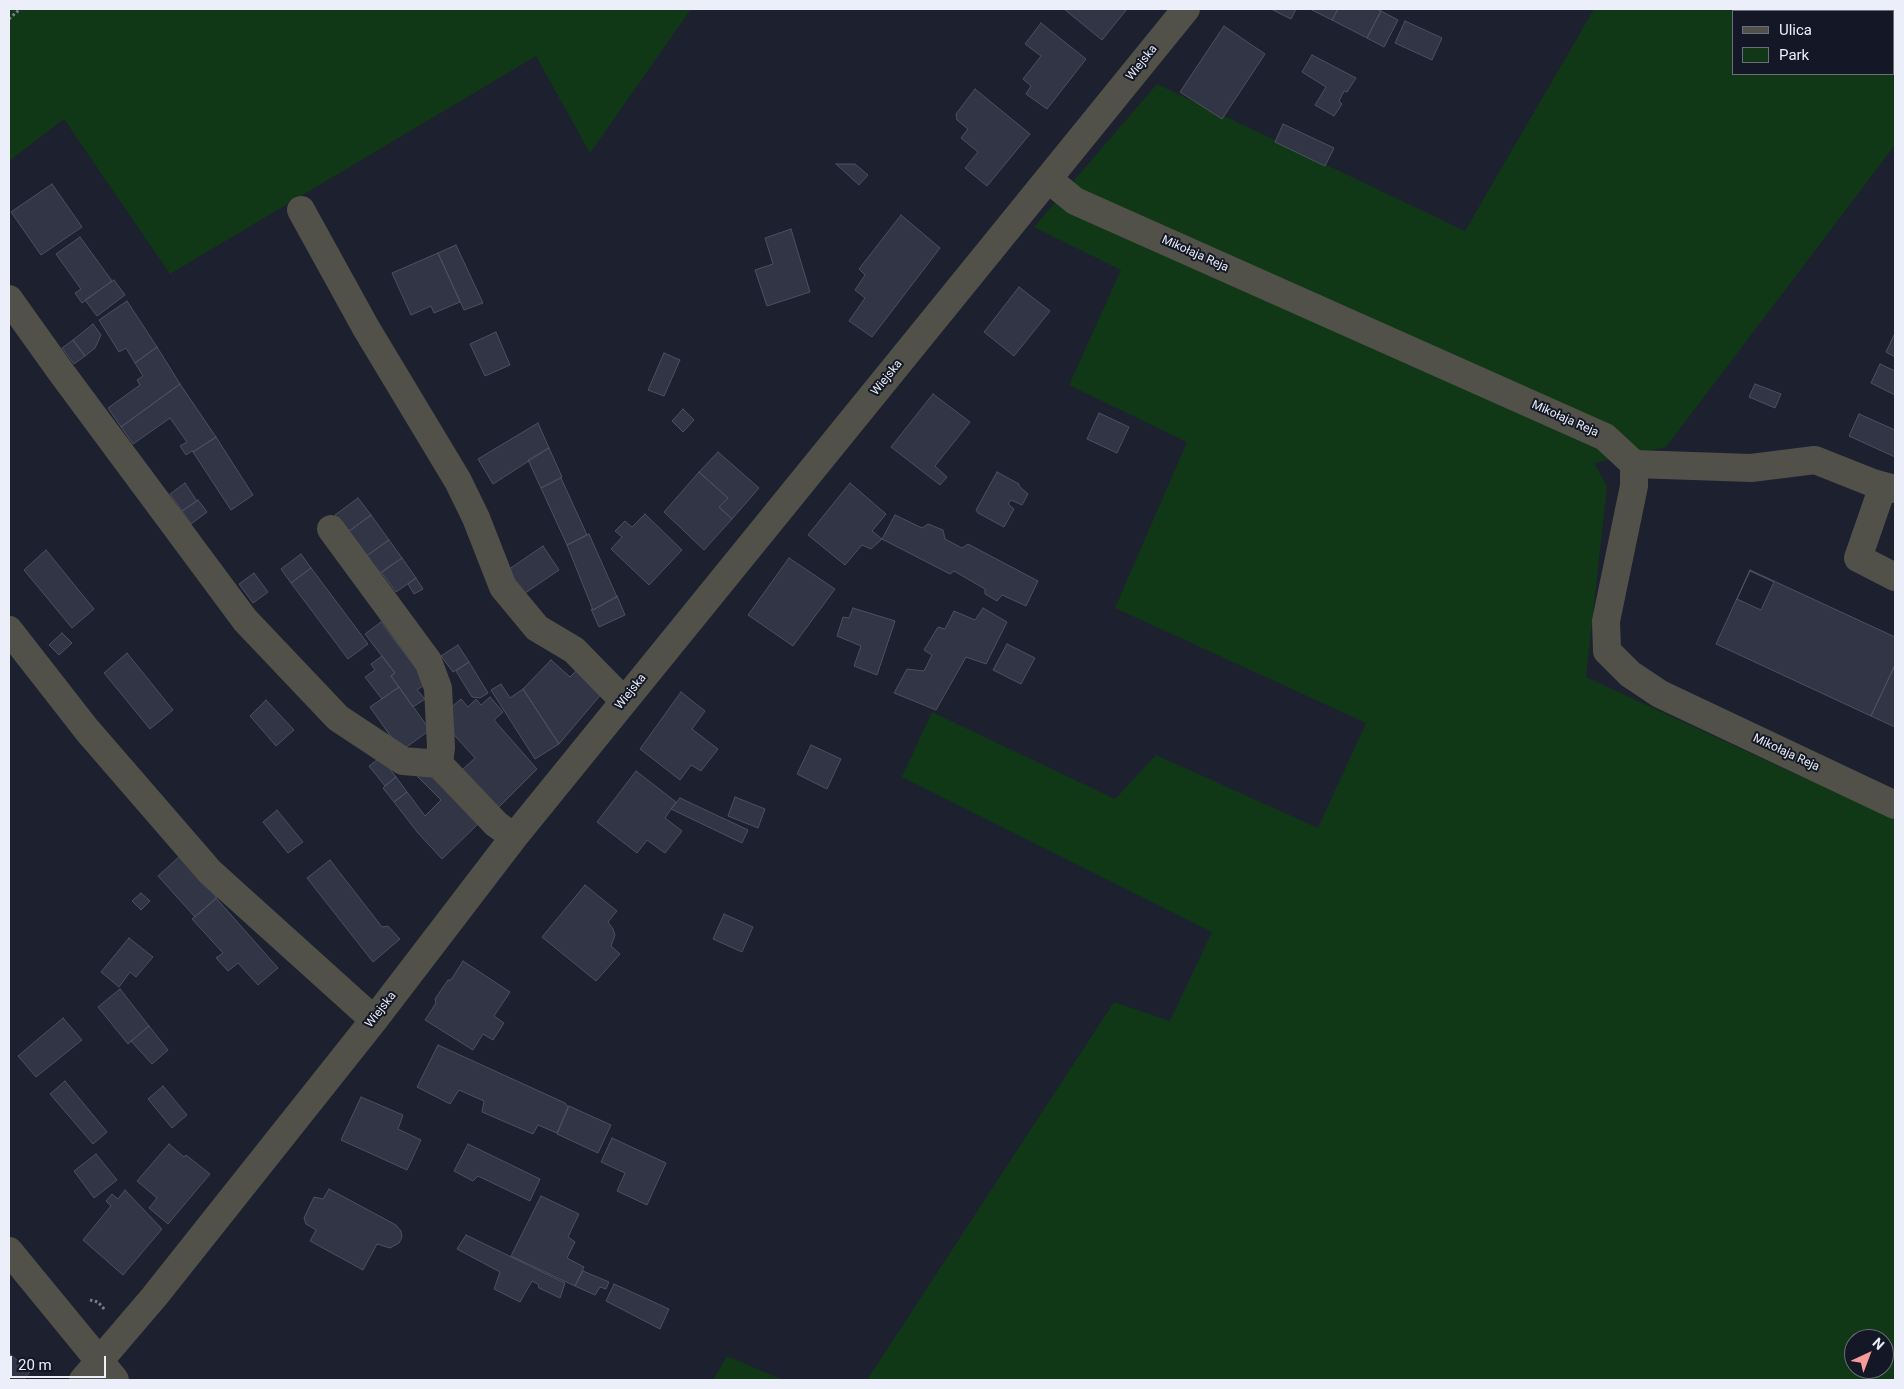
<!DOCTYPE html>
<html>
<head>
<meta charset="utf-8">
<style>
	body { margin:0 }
	#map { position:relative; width:1904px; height:1389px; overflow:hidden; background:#1d202f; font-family:Roboto,sans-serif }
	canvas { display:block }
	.frame { position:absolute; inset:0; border:10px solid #eceff9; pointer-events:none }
	.legend { position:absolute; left:1732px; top:10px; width:162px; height:65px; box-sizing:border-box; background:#141725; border:1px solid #6a6d7a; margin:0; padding:6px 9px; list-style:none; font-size:15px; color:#eceff9 }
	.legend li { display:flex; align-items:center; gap:10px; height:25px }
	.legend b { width:25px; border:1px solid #6a6d7a }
	.north { position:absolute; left:1844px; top:1329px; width:50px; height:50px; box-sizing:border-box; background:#141725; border:1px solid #6a6d7a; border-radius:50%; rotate:43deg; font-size:14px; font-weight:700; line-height:20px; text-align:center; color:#eceff9 }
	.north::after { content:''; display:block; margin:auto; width:18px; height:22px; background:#f59b9a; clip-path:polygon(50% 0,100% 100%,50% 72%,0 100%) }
	.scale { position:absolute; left:10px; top:1356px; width:96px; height:22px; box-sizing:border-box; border:2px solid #eceff9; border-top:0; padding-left:6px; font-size:15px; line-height:18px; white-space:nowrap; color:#eceff9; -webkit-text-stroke:4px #141725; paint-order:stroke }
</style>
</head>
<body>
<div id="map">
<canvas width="1904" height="1389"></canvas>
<div class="frame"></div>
<ul class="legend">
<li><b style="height:6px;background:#515149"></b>Ulica</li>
<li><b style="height:14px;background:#103817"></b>Park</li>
</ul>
<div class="north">N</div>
<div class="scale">20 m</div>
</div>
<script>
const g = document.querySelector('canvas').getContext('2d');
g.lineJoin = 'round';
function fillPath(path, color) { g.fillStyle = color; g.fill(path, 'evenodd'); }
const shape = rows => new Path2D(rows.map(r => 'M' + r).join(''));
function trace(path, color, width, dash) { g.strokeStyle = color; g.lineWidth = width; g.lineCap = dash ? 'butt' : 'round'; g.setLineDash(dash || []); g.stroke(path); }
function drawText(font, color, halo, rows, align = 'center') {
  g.font = font + ' Roboto,sans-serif'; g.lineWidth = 4; g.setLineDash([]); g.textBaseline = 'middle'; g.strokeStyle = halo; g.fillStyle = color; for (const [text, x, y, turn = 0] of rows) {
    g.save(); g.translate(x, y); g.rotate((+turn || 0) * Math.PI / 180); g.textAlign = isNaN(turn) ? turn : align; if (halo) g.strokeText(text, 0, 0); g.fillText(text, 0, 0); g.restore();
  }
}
fillPath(shape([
	[9,9,691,9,590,153,536,56,170,274,64,119,9,161],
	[1594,9,1895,9,1895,145,1666,447,1594,463,1607,486,1586,677,1895,820,1895,1380,867,1380,1114,1002,1170,1021,1212,932,902,777,932,712,1115,799,1156,755,1318,828,1366,723,1115,608,1187,442,1069,385,1121,270,1034,227,1157,84,1465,231],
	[1733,11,1893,11,1893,74,1733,74],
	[1854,1339,1884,1339,1884,1369,1854,1369],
	[727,1356,783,1380,713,1380]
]), '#103817');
const building = shape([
	[1064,9,1127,9,1102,40,1064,9],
	[1271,9,1296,9,1291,19,1271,9],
	[1310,9,1338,9,1332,20,1310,9],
	[1338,9,1376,9,1381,11,1367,38,1332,20,1338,9],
	[1381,11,1398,20,1384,47,1367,38,1381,11],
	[1405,21,1442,38,1432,60,1395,43,1405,21],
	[1041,23,1086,59,1047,109,1026,94,1031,86,1023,79,1041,56,1025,44,1041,23],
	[1224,26,1265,54,1222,119,1180,92,1224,26],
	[1312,55,1356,78,1347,92,1344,91,1339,101,1342,104,1334,116,1315,105,1326,87,1302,72,1312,55],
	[975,89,1030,134,987,186,965,168,978,152,961,138,968,129,957,120,956,114,975,89],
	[1283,124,1334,148,1325,166,1275,142,1283,124],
	[836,164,855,164,868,175,859,185,836,164],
	[52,184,82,227,41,255,11,212,52,184],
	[901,215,940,248,872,337,849,321,865,298,855,290,865,275,859,269,901,215],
	[791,229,810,292,767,306,755,270,773,264,765,238,791,229],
	[80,237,112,281,82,303,75,293,81,289,56,254,80,237],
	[456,245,483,303,464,310,438,253,456,245],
	[438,253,460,302,434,313,431,306,411,315,392,273,438,253],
	[114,280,125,295,97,316,85,300,114,280],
	[1019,287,1050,311,1014,356,984,332,1019,287],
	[127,301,157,347,135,363,126,348,119,352,99,320,127,301],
	[93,324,101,335,95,348,85,356,73,340,93,324],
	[496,332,510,365,485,376,470,344,496,332],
	[1895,333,1895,357,1886,352,1895,333],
	[73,340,85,356,74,364,62,348,73,340],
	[157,347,180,384,121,427,108,408,140,385,137,380,143,376,135,363,157,347],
	[664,353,680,360,664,396,648,390,664,353],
	[1880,364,1895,371,1895,395,1871,383,1880,364],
	[180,384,216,437,193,452,192,451,186,455,180,446,187,442,170,418,133,444,121,427,180,384],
	[1755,384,1781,394,1775,408,1749,397,1755,384],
	[933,394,970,422,935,466,947,477,940,485,891,447,933,394],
	[683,409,694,420,683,432,672,421,683,409],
	[1099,413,1129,427,1117,453,1087,439,1099,413],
	[1859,414,1895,430,1895,457,1849,436,1859,414],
	[538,423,549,448,493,484,478,459,538,423],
	[216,437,253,495,231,510,193,452,216,437],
	[549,448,562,477,541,488,528,460,549,448],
	[718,452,759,488,732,519,719,507,728,498,699,472,718,452],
	[699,472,728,498,719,507,732,519,704,550,664,512,699,472],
	[997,472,1019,484,1019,486,1028,494,1022,505,1011,500,1008,504,1014,509,1004,527,978,513,976,510,997,472],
	[561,478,587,535,567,545,541,488,561,478],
	[185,483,197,501,182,511,170,494,185,483],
	[850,483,886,514,872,531,882,539,871,549,862,545,845,565,808,535,850,483],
	[358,498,371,515,348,532,335,515,358,498],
	[198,500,207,512,191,524,182,511,198,500],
	[645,514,682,550,649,585,611,549,622,537,615,531,625,521,632,527,645,514],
	[371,515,389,540,365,557,348,532,371,515],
	[895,515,922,528,928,524,943,530,945,539,962,548,968,544,1038,581,1026,606,1002,595,997,601,985,594,985,589,954,571,950,574,882,539,895,515],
	[589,534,617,597,593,610,567,545,589,534],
	[389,540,402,558,378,575,365,557,389,540],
	[543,546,559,570,518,598,502,574,543,546],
	[46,550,94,609,72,628,24,570,46,550],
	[301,554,311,568,291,583,281,569,301,554],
	[402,558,416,578,396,592,381,572,402,558],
	[789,558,835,589,793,646,748,615,789,558],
	[311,568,368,644,348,659,291,583,311,568],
	[1750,570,1895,637,1895,665,1871,716,1716,644,1750,570],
	[1750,571,1774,582,1761,610,1737,599,1750,571],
	[254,573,268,592,253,603,239,584,254,573],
	[416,578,423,589,414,594,408,584,416,578],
	[617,596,625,615,599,627,591,609,593,610,617,596],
	[853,608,895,621,877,675,854,666,861,646,837,636,843,617,849,618,853,608],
	[983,608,1007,622,986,664,966,657,936,710,894,693,907,669,924,671,932,655,924,650,938,627,945,629,954,611,975,620,983,608],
	[381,622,427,683,417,690,425,699,413,707,391,676,395,673,365,634,381,622],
	[62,633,72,643,59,655,49,645,62,633],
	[1007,644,1035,658,1021,684,993,670,1007,644],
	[458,645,469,662,453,672,441,656,458,645],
	[127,653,173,710,150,729,104,673,127,653],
	[382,656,395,673,391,676,399,687,382,699,365,677,375,670,371,664,382,656],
	[551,660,570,677,578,669,603,692,559,744,523,689,551,660],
	[469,662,488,693,480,698,472,697,456,671,469,662],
	[1895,665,1895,727,1871,716,1895,665],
	[501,684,510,698,523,689,559,744,535,759,491,690,501,684],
	[399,687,430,730,401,751,370,707,399,687],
	[681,692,705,711,692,729,718,749,701,771,691,765,680,780,640,749,681,692],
	[490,697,503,712,494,720,537,769,497,809,462,770,475,758,446,726,446,712,461,699,468,707,476,699,481,705,490,697],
	[266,700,294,730,276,746,250,716,266,700],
	[811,745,841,759,827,789,797,774,811,745],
	[381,757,396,777,385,786,369,766,381,757],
	[424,769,478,824,442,859,418,833,394,802,407,792,425,816,441,800,417,776,424,769],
	[636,771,676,802,665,818,682,831,665,853,647,840,637,853,597,822,636,771],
	[396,777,407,792,394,802,383,788,396,777],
	[735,797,765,809,758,828,728,816,735,797],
	[680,798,748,830,742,843,671,809,680,798],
	[277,810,303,842,288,853,263,822,277,810],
	[180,856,217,898,195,917,158,876,180,856],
	[330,860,382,927,388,926,400,939,373,962,307,878,330,860],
	[585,885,617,911,608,922,613,929,615,935,611,946,620,954,596,981,542,937,585,885],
	[141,893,150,901,141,910,132,901,141,893],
	[216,898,278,968,258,985,238,963,228,971,216,958,223,953,192,919,216,898],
	[724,914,753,927,742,952,713,939,724,914],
	[129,938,153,957,136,977,130,972,119,987,101,972,129,938],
	[463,961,510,992,494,1016,504,1023,493,1040,483,1034,473,1050,425,1020,436,1003,435,999,448,980,451,980,463,961],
	[120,989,149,1026,128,1044,98,1007,120,989],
	[63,1018,82,1040,36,1077,18,1056,63,1018],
	[149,1026,168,1050,152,1064,131,1041,149,1026],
	[438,1045,565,1103,568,1107,557,1133,538,1125,533,1134,482,1112,484,1101,459,1090,450,1104,417,1087,438,1045],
	[65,1081,107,1132,93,1144,50,1094,65,1081],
	[163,1086,187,1115,172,1128,148,1099,163,1086],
	[361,1097,403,1115,398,1129,421,1140,407,1170,341,1140,361,1097],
	[569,1106,611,1125,598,1153,557,1134,569,1106],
	[612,1138,666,1163,647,1205,617,1191,625,1173,601,1162,612,1138],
	[169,1144,184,1157,186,1155,210,1174,168,1224,149,1208,157,1198,137,1181,169,1144],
	[468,1144,540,1179,530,1201,478,1176,473,1181,454,1171,468,1144],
	[96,1154,117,1180,94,1198,74,1171,96,1154],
	[329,1189,396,1225,401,1231,402,1237,399,1243,390,1248,377,1244,363,1270,310,1241,316,1230,306,1224,304,1218,314,1197,323,1199,329,1189],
	[125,1190,162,1229,123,1275,83,1240,111,1206,106,1201,112,1194,118,1199,125,1190],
	[541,1196,579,1214,568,1237,575,1242,567,1258,584,1267,575,1286,511,1256,541,1196],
	[466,1235,565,1283,560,1298,539,1288,538,1284,532,1281,520,1302,494,1289,500,1272,457,1249,466,1235],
	[583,1271,609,1282,606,1289,600,1287,595,1295,575,1286,583,1271],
	[614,1284,669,1309,660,1329,606,1301,614,1284],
	[9,1353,30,1372,23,1380,9,1380,9,1353]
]);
fillPath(building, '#323545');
trace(building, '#4c5061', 1);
trace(shape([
	[9,19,20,9],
	[90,1300,98,1302,105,1310]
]), '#797c88', 3, [2.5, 2.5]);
trace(shape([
	[1048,179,1075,201,1605,437,1634,464,1634,486,1606,621,1607,651,1630,674,1660,694,1895,805],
	[301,210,366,328,458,481,476,518,503,587,537,628,574,650,624,701],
	[9,299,61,372,245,620,338,718,403,761,439,764,496,824,514,837],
	[1634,464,1751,468,1815,460,1873,483,1895,489],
	[1883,486,1858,558,1895,577],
	[331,529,428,661,438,688,441,747,439,764],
	[9,630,87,730,210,872,374,1020],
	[9,1251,115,1380],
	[83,1380,154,1297,374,1020,514,837,1186,9]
]), '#515149', 28);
drawText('12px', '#eceff9', '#141725', [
	["Wiejska",1142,63,-51],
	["Mikołaja Reja",1195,254,24],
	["Wiejska",887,378,-51],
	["Mikołaja Reja",1565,419,24],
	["Wiejska",631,692,-51],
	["Mikołaja Reja",1786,753,25],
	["Wiejska",381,1010,-52]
]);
</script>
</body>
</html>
